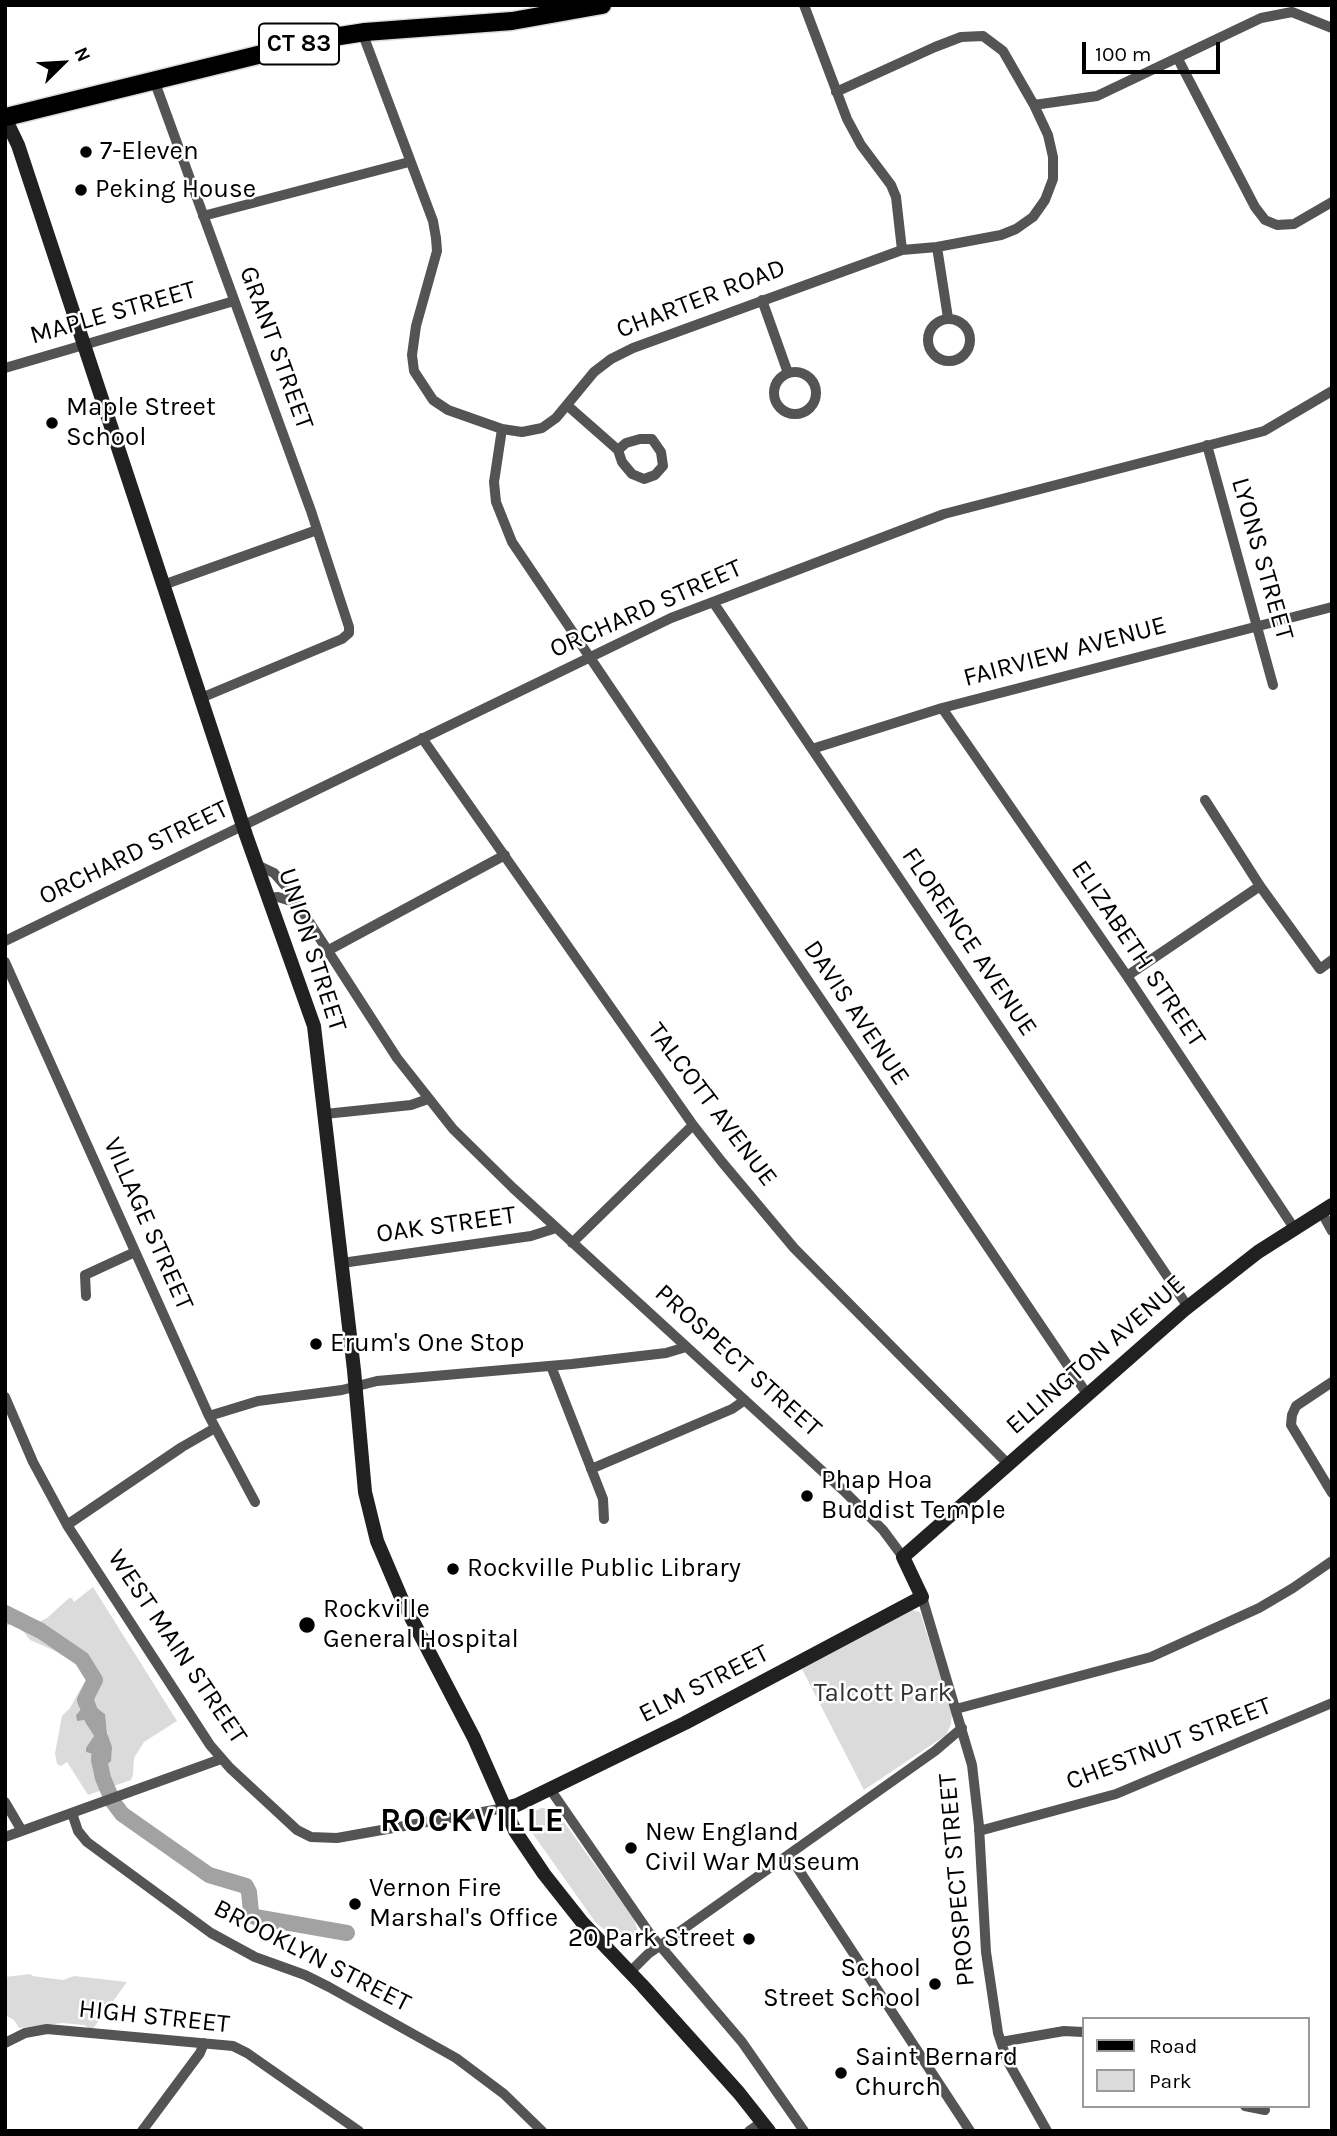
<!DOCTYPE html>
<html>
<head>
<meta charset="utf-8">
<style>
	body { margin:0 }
	#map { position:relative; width:1337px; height:2136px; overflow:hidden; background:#fff; font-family:Karla,sans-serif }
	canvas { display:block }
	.frame { position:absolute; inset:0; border:7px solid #000; pointer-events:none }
	.legend { position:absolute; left:1082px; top:2017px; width:228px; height:91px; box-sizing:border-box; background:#fff; border:2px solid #999; margin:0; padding:9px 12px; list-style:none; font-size:21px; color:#000 }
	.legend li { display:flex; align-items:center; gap:14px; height:35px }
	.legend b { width:35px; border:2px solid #999 }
	.north { position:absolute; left:28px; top:28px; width:70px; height:70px; -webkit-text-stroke:5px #fff; paint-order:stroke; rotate:66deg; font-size:19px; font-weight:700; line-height:28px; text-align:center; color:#000 }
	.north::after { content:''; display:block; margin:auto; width:24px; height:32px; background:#000; clip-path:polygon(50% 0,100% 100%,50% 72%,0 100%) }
	.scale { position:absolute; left:1082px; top:42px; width:138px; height:32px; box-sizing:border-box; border:4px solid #000; border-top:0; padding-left:9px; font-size:21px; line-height:24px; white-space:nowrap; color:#000; -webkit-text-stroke:5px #fff; paint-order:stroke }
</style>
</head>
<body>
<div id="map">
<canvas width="1337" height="2136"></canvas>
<div class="frame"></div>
<ul class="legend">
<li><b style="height:9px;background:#000"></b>Road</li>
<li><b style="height:19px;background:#dbdbdb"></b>Park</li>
</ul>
<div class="north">N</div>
<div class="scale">100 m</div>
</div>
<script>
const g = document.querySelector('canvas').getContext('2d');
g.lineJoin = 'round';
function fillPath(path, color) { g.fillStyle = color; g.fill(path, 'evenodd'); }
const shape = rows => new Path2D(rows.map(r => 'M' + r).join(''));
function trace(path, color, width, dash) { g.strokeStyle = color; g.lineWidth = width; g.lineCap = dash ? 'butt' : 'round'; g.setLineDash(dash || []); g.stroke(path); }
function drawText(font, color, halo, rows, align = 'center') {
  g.font = font + ' Karla,sans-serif'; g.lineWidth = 5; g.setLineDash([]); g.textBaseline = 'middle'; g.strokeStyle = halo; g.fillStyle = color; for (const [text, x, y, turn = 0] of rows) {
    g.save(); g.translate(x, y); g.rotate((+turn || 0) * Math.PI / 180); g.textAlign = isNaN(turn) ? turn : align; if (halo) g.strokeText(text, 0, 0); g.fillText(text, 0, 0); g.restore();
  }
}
fillPath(shape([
	[93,1587,177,1721,144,1742,134,1758,133,1775,131,1780,88,1795,67,1762,61,1766,57,1764,55,1753,62,1716,70,1708,86,1679,75,1663,53,1650,30,1640,18,1625,13,1623,5,1627,5,1604,37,1623,47,1618,69,1598,72,1598,74,1602],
	[93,1696,97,1708,104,1713,108,1736,92,1754,87,1753,94,1736,84,1720,76,1715],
	[912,1610,920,1612,952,1713,951,1724,946,1735,864,1790,802,1669],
	[541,1808,547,1808,558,1814,634,1919,638,1932,636,1939,629,1943,617,1939,596,1923,528,1827,527,1818,530,1814],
	[31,1974,32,1976,63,1980,74,1976,127,1982,92,2030,84,2025,62,2023,19,2028,14,2020,5,2015,5,1977]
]), '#dbdbdb');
fillPath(shape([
	[93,1696,97,1708,105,1714,107,1733,112,1747,111,1761,102,1769,92,1754,86,1752,86,1748,94,1736,84,1720,77,1721,76,1715]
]), '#a2a2a2');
trace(shape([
	[5,1613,41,1631,82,1659,95,1680,85,1700,94,1721],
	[100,1746,99,1760,103,1778,113,1802,122,1814,209,1875,246,1886,249,1892,251,1912,255,1917,347,1933]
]), '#a2a2a2', 16);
const primary = shape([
	[5,116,6,117,327,38,365,32,512,21,602,5]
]);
trace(primary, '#dbdbdb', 21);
trace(shape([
	[804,5,847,119,861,145,891,185,896,197,902,250],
	[362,32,433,221,436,238,437,251,416,326,412,355,414,371,433,400,448,410,502,429,522,432,542,428,556,418,594,372,611,359,633,348,902,250,937,247,1001,235,1016,229,1033,217,1045,200,1053,179,1053,157,1048,135,1034,105,1003,51,983,36,961,37,935,47,836,92],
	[1178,59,1255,207,1265,220,1277,225,1294,224,1332,202],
	[154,80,311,511,349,627,349,633,342,639,201,698],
	[1034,105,1097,96,1261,18,1292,12,1332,28],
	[203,216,409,162],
	[937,247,948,318],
	[762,300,788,373],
	'928 340a21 21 0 1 1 42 0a21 21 0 1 1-42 0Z',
	[5,368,234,301],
	'774 393a21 21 0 1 1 42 0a21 21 0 1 1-42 0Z',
	[568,406,618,450,622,462,632,474,644,479,655,475,663,466,661,452,652,439,640,439,626,443,618,450],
	[502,429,494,482,496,502,512,542,1087,1394],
	[1207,445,1273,685],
	[163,585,317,530],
	[713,602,1188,1307],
	[942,708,1127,976,1294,1228],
	[422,738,693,1125,722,1162,794,1248,1008,1464],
	[812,749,942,708,1332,607],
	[1205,800,1260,886,1320,969,1332,960],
	[257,865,274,873,288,889,397,1058,453,1129,513,1188,844,1491,883,1530,903,1557],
	[268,898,278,897,294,902],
	[5,941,671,618,944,514,1264,431,1332,391],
	[327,951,505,855],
	[5,962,209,1416,255,1502],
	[1127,976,1260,886],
	[325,1114,411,1105,428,1099],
	[1321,1211,1332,1231],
	[572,1243,693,1125],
	[342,1263,531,1236,556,1228],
	[86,1296,85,1275,135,1252],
	[551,1366,603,1499,604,1519],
	[1332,1382,1296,1406,1292,1415,1291,1425,1332,1493],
	[5,1397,33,1462,67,1525,210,1745,230,1768,297,1830,311,1837,337,1838,505,1808],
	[209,1416,258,1401,342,1390,377,1381,572,1364,666,1353,686,1347],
	[591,1469,732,1409,745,1400],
	[67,1525,182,1447,215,1428],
	[922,1597,972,1765,979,1826,986,1952,998,2033,1007,2060,1047,2131],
	[956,1709,1151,1657,1259,1608,1293,1588,1332,1561],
	[550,1789,650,1934,742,2042,804,2131],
	[5,1802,22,1831],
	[72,1813,78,1831,87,1842,211,1933,255,1957,305,1975,329,1987,456,2058,504,2094,542,2131],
	[979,1831,1116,1794,1332,1703],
	[5,1837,221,1759],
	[789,1855,970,2131],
	[630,1972,648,1954,935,1751,962,1728],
	[1001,2042,1064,2031,1083,2032],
	[5,2043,25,2033,47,2029,233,2046,247,2053,359,2131],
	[1245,2106,1265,2110],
	[142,2131,200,2053,204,2043],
	[749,2131,762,2122]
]), '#545454', 10);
trace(shape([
	[5,118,18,145,246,835,314,1026,354,1370,365,1492,377,1541,403,1602,474,1738,515,1831,544,1874,582,1922,642,1985,739,2093,769,2131],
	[505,1808,517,1805,685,1723,922,1597,903,1557,1184,1310,1258,1252,1332,1205]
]), '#212121', 14);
trace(primary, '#000', 18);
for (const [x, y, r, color] of [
	[86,152,7,"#000"],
	[81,190,7,"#000"],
	[52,423,7,"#000"],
	[316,1344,7,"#000"],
	[807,1496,7,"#000"],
	[453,1569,7,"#000"],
	[307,1625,9,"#000"],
	[631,1848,7,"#000"],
	[355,1904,7,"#000"],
	[749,1939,7,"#000"],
	[935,1984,7,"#000"],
	[841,2073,7,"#000"]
]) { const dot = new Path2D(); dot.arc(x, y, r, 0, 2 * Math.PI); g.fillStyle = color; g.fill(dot); trace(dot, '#fff', 2.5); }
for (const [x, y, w] of [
	[299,44,80]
]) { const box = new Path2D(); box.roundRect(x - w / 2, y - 20.5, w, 41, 5); g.fillStyle = '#fff'; g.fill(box); trace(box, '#000', 2); }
drawText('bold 24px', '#000', null, [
	["CT 83",299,44]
]);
drawText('26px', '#000', '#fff', [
	["7-Eleven",100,152],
	["Peking House",95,190],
	["Maple Street",66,408],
	["School",66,438],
	["Erum's One Stop",330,1344],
	["Phap Hoa",821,1481],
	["Buddist Temple",821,1511],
	["Rockville Public Library",467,1569],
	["Rockville",323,1610],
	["General Hospital",323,1640],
	["New England",645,1833],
	["Civil War Museum",645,1863],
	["Vernon Fire",369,1889],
	["Marshal's Office",369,1919],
	["20 Park Street",735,1939,"right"],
	["School",921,1969,"right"],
	["Street School",921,1999,"right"],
	["Saint Bernard",855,2058],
	["Church",855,2088]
], 'left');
drawText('26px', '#000', '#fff', [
	["CHARTER ROAD",701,299,-21],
	["MAPLE STREET",113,313,-16],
	["GRANT STREET",276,348,70],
	["LYONS STREET",1262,559,74],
	["ORCHARD STREET",646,609,-24],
	["FAIRVIEW AVENUE",1065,652,-15],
	["ORCHARD STREET",134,853,-26],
	["FLORENCE AVENUE",969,942,56],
	["UNION STREET",312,950,72],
	["ELIZABETH STREET",1138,954,56],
	["DAVIS AVENUE",856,1013,56],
	["TALCOTT AVENUE",712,1105,53],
	["VILLAGE STREET",148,1224,66],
	["OAK STREET",446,1225,-8],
	["ELLINGTON AVENUE",1096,1355,-41],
	["PROSPECT STREET",738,1361,42],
	["WEST MAIN STREET",177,1647,56],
	["ELM STREET",704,1684,-27],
	["CHESTNUT STREET",1169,1744,-21],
	["PROSPECT STREET",957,1880,-95],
	["BROOKLYN STREET",312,1956,27],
	["HIGH STREET",154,2017,6]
]);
drawText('26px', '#323232', '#fff', [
	["Talcott Park",883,1694]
]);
g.letterSpacing = '2px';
drawText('bold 33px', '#000', '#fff', [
	["ROCKVILLE",473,1822]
]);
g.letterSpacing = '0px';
</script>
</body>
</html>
